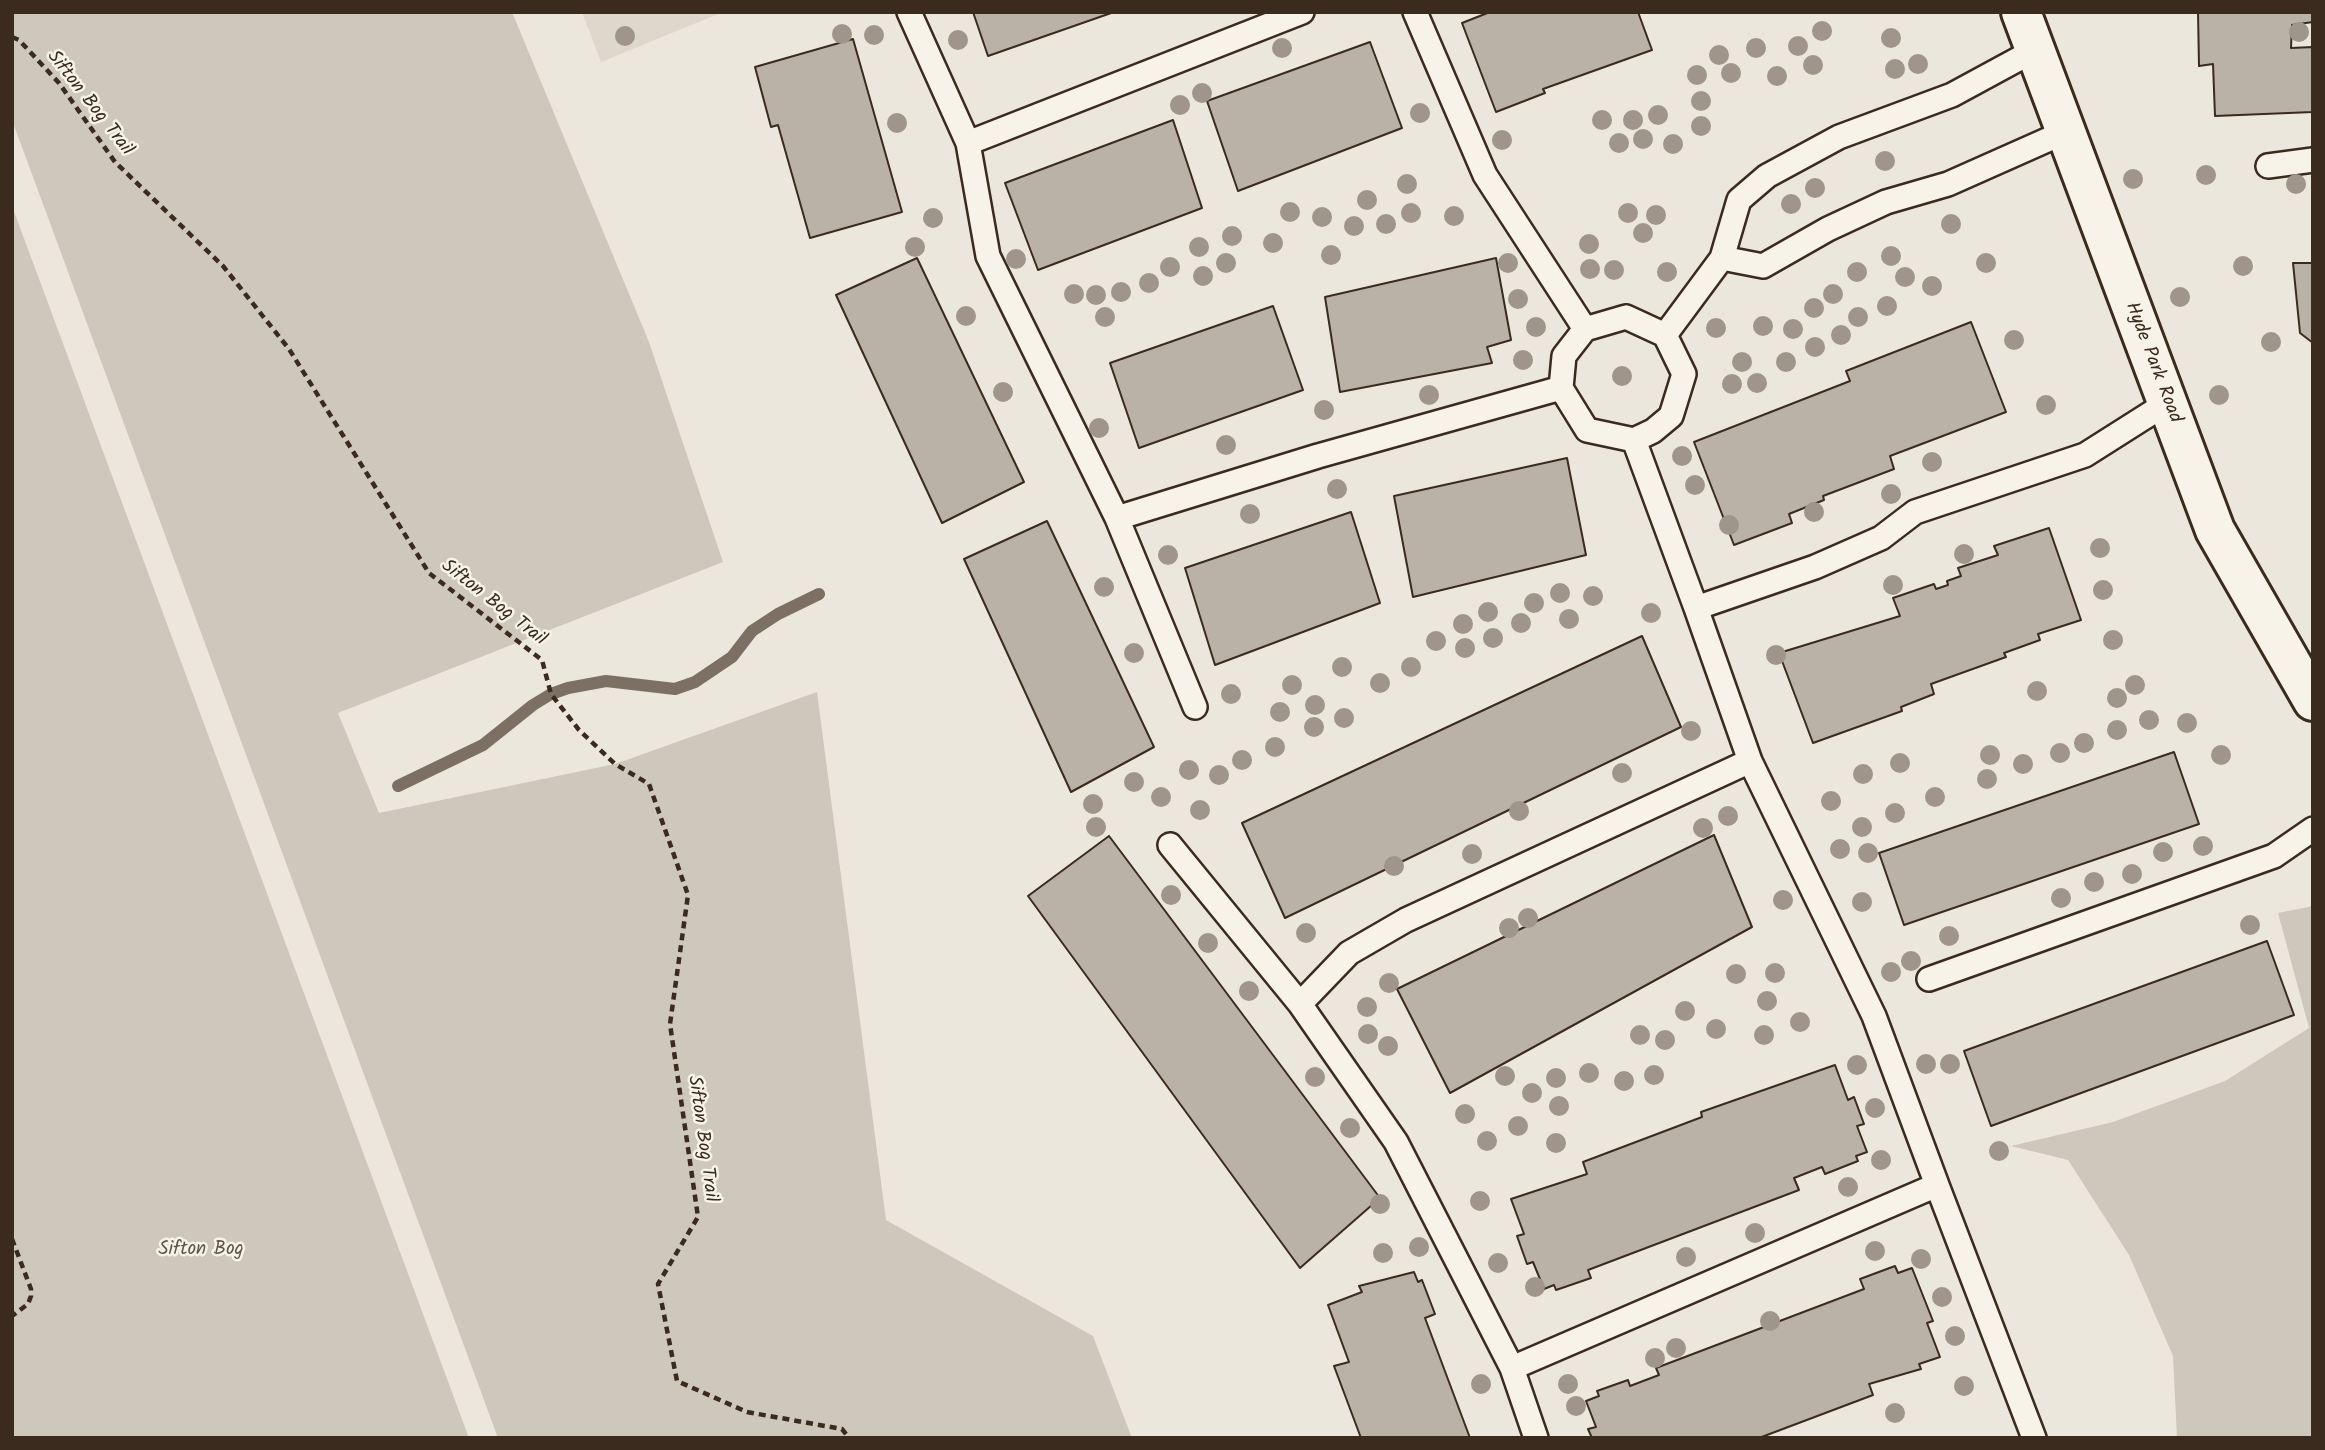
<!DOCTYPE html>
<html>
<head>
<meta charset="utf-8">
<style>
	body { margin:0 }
	#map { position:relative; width:2325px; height:1450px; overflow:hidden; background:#ece7dc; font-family:Kalam,sans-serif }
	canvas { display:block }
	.frame { position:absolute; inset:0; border:14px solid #3b2a1e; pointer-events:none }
</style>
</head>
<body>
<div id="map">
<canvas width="2325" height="1450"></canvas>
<div class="frame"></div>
</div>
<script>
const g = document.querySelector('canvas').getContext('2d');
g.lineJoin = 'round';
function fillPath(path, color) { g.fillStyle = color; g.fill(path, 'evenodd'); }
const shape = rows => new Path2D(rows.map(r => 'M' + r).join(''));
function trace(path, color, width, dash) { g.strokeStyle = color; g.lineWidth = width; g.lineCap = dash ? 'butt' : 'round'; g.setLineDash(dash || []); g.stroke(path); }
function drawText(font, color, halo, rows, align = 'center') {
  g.font = font + ' Kalam,sans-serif'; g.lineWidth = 5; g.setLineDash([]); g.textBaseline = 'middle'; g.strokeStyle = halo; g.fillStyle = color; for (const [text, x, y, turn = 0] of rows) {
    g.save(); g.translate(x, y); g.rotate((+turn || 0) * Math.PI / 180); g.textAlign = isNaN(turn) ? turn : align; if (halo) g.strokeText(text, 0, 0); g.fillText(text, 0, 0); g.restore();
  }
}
fillPath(shape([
	[582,12,723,12,601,62]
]), '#ddd7cc');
fillPath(shape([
	[12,12,512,12,649,342,723,562,338,713,379,813,615,764,817,692,886,1220,1093,1336,1132,1438,498,1438,12,120],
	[12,206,469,1438,12,1438],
	[2313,906,2313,1438,2177,1438,2173,1356,2129,1255,2068,1160,2011,1146,2113,1122,2225,1081,2309,1028,2278,913]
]), '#cec8bc');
trace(shape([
	[398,786,483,745,533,705,551,694,568,688,606,681,675,689,695,682,732,657,752,631,778,614,819,594]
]), '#7c7064', 12);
const building = shape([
	[973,12,1114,12,988,56,973,12],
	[1490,12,1638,12,1652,50,1543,89,1545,93,1496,112,1462,23,1490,12],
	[2198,12,2313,12,2313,22,2292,25,2291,48,2313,47,2313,112,2215,116,2213,64,2199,66,2198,12],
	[853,39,902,212,810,238,778,125,771,127,755,67,853,39],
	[1370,42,1402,128,1238,191,1207,101,1370,42],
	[1173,120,1202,208,1038,270,1005,183,1173,120],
	[917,258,1024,482,942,523,836,295,917,258],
	[1496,258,1511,340,1487,347,1492,363,1340,392,1325,297,1496,258],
	[2293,263,2313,263,2313,343,2300,333,2293,263],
	[1273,306,1303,390,1139,448,1110,363,1273,306],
	[1971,322,2006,412,1890,456,1894,469,1823,496,1824,500,1789,514,1792,523,1734,545,1694,442,1850,381,1846,371,1971,322],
	[1567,458,1586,555,1413,597,1394,496,1567,458],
	[1351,512,1380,603,1215,665,1185,568,1351,512],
	[1047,521,1154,747,1071,792,964,559,1047,521],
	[2049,528,2081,620,2038,634,2040,640,2004,653,2006,657,1931,684,1934,694,1901,707,1902,711,1813,743,1779,653,1900,616,1893,598,1934,584,1936,589,1948,585,1947,581,1961,576,1958,568,1998,555,1994,546,2049,528],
	[1642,636,1681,727,1285,918,1242,823,1642,636],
	[2174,752,2199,824,1904,925,1879,853,2174,752],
	[1714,835,1752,927,1450,1093,1397,989,1714,835],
	[1109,836,1380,1198,1300,1268,1028,896,1109,836],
	[2267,941,2294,1015,1991,1126,1964,1051,2267,941],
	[1835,1065,1848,1100,1854,1097,1864,1124,1857,1126,1867,1152,1856,1156,1858,1161,1825,1174,1822,1167,1794,1178,1799,1190,1588,1270,1591,1278,1556,1290,1554,1285,1544,1289,1533,1262,1527,1264,1517,1236,1524,1234,1511,1199,1587,1174,1583,1162,1702,1117,1701,1112,1835,1065],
	[1895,1266,1898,1273,1912,1268,1933,1321,1927,1323,1940,1357,1919,1364,1921,1369,1869,1384,1873,1395,1759,1438,1592,1438,1588,1429,1596,1427,1586,1401,1599,1396,1597,1391,1628,1380,1630,1386,1659,1375,1656,1368,1864,1289,1860,1279,1895,1266],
	[1414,1272,1418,1282,1422,1280,1435,1314,1425,1318,1470,1438,1361,1438,1334,1366,1349,1362,1328,1305,1362,1292,1359,1286,1414,1272]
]);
fillPath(building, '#bab2a7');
trace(building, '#3b2a1e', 2);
const lane = shape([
	[909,12,968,143],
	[1302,12,968,143,988,256,1117,518,1318,456,1561,388],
	[1415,12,1485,175,1585,329],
	[2035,50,1952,95,1839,137,1767,176,1739,200,1722,258,1763,266,1828,229,1886,202,1948,184,2065,132],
	[2268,166,2313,160],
	[1626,317,1665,335,1684,374,1671,416,1653,431,1634,440,1587,430,1561,388,1564,356,1585,329,1626,317],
	[1665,335,1722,258],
	[1634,440,1696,608,1815,567,1881,538,1915,512,2085,455,2167,403],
	[1117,518,1195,707],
	[1170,845,1300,1004,1349,953,1406,920,1750,761,1696,608],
	[1929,979,2274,856,2313,829],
	[1300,1004,1396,1142,1512,1368,1937,1185,1874,1016,1750,761],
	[1937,1185,2034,1438],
	[1512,1368,1536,1438]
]);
const secondary = shape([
	[2021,12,2215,530,2313,701]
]);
trace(lane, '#3b2a1e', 28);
trace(secondary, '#3b2a1e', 44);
trace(shape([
	[12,37,19,40,59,83,115,162,223,266,289,349,429,573,542,660,551,694,579,730,615,764,649,784,688,895,670,1024,698,1217,658,1284,677,1381,747,1412,842,1429,849,1438],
	[12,1239,31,1289,31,1296,28,1304,12,1316]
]), '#3b2a1e', 4.5, [7, 5]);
trace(lane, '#f7f3e8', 23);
trace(secondary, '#f7f3e8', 38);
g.fillStyle = '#9f958a';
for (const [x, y] of [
	[1822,31],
	[2299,32],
	[842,34],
	[874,35],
	[625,36],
	[1891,38],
	[958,40],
	[1798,46],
	[1282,48],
	[1756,48],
	[1719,55],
	[1918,64],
	[1813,65],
	[1895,69],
	[1731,73],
	[1697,75],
	[1777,76],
	[1202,93],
	[1701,101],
	[1180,105],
	[1420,113],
	[1658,115],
	[1602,120],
	[1633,120],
	[897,123],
	[1701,126],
	[1643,139],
	[1502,140],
	[1619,143],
	[1673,144],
	[1885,161],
	[2206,175],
	[2133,179],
	[1407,184],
	[2296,184],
	[1815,188],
	[1367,200],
	[1791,204],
	[1290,212],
	[1411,213],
	[1628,213],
	[1656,215],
	[1454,216],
	[1322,217],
	[933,218],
	[1386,224],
	[1951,224],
	[1354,226],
	[1643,233],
	[1232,236],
	[1273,243],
	[1589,244],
	[915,247],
	[1199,247],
	[1331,255],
	[1891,256],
	[1016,259],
	[1226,263],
	[1508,263],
	[1986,263],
	[2243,266],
	[1170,267],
	[1590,269],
	[1614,270],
	[1667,272],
	[1857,272],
	[1203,276],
	[1905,277],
	[1149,283],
	[1932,286],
	[1121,292],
	[1074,294],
	[1833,294],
	[1096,295],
	[2180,297],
	[1518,299],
	[1887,306],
	[1814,308],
	[966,316],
	[1105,317],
	[1858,317],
	[1763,326],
	[1536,327],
	[1716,328],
	[1793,329],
	[1841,335],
	[2014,340],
	[2271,342],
	[1815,347],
	[1523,360],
	[1742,362],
	[1786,362],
	[1622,376],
	[1757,383],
	[1732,384],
	[1003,392],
	[1429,395],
	[2219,395],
	[2046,405],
	[1324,410],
	[1099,428],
	[1226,445],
	[1682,456],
	[1932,462],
	[1695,485],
	[1337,489],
	[1891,494],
	[1814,512],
	[1250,514],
	[1729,525],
	[2100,548],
	[1964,554],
	[1168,555],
	[1893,585],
	[1104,587],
	[2103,590],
	[1560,593],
	[1593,596],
	[1534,603],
	[1488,612],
	[1651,613],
	[1569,619],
	[1521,623],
	[1463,624],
	[1493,638],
	[2113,640],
	[1436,641],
	[1465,648],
	[1134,653],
	[1776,655],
	[1342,667],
	[1411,667],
	[1380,683],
	[1292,685],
	[2135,685],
	[2037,691],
	[1231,694],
	[2117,698],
	[1315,705],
	[1280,712],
	[1344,718],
	[2149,720],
	[2187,723],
	[1314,727],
	[2117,730],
	[1691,731],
	[2084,743],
	[1275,747],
	[2060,753],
	[1990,755],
	[2221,755],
	[1242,760],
	[1900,763],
	[2023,764],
	[1189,770],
	[1622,773],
	[1863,774],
	[1219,775],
	[1987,779],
	[1134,782],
	[1161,797],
	[1935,797],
	[1831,801],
	[1093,804],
	[1200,810],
	[1519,811],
	[1895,813],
	[1728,816],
	[1096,827],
	[1862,827],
	[1703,828],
	[2203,846],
	[1840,849],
	[2163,852],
	[1868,853],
	[1472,854],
	[1394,866],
	[2132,874],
	[2094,882],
	[1171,895],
	[2061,898],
	[1783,900],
	[1862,902],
	[1528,918],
	[2250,925],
	[1509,928],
	[1306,933],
	[1949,936],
	[1208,943],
	[1911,961],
	[1891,972],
	[1775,973],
	[1736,974],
	[1389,983],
	[1249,991],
	[1767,1001],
	[1367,1007],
	[1685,1011],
	[1800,1022],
	[1716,1029],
	[1368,1034],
	[1640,1035],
	[1764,1035],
	[1665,1040],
	[1388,1046],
	[1926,1064],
	[1950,1064],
	[1857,1065],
	[1589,1073],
	[1654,1075],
	[1505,1076],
	[1315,1077],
	[1556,1078],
	[1624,1081],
	[1532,1093],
	[1559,1106],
	[1875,1108],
	[1465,1114],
	[1518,1126],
	[1350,1128],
	[1487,1141],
	[1556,1143],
	[1999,1151],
	[1881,1160],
	[1848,1187],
	[1480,1201],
	[1380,1204],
	[1755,1233],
	[1419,1247],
	[1875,1251],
	[1383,1253],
	[1686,1257],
	[1921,1259],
	[1498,1263],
	[1535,1287],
	[1942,1297],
	[1770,1321],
	[1955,1336],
	[1676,1348],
	[1655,1358],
	[1481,1384],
	[1568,1384],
	[1964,1386],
	[1576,1406],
	[1895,1413]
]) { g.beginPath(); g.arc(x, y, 10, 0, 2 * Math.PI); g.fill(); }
drawText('19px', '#3b2a1e', '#f7f3e8', [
	["Sifton Bog Trail",89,104,52],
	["Hyde Park Road",2152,363,69],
	["Sifton Bog Trail",493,604,38],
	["Sifton Bog Trail",701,1139,82]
]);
drawText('19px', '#605246', '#f7f3e8', [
	["Sifton Bog",201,1251]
]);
</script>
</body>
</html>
